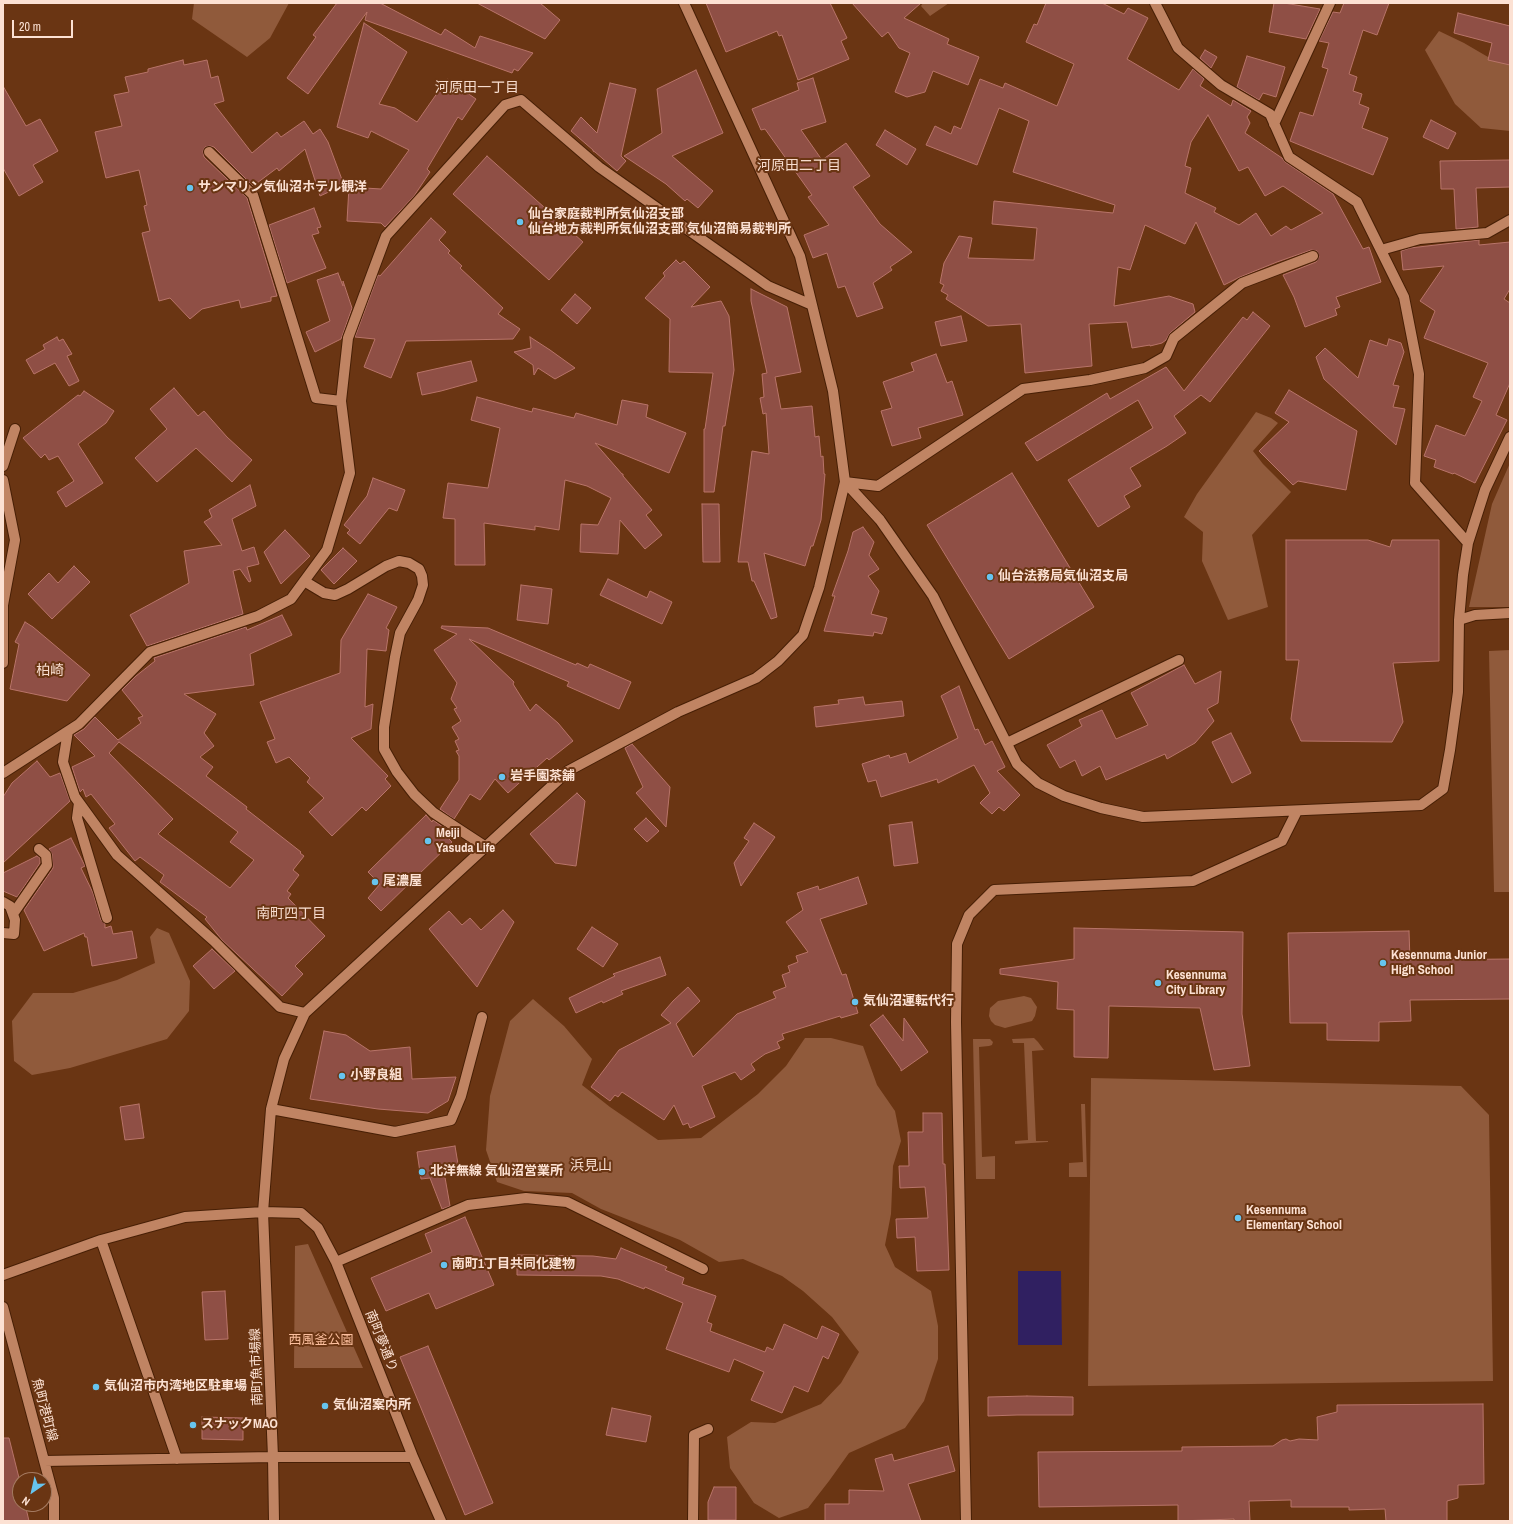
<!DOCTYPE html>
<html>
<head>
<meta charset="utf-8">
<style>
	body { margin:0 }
	#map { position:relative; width:1513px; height:1524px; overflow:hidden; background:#6a3513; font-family:"Archivo Narrow",sans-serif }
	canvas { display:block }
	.frame { position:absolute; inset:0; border:4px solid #fce1d3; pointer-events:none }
	.north { position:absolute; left:12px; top:1472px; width:40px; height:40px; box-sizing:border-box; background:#6a3513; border:1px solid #a47a60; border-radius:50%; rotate:214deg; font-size:11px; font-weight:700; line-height:16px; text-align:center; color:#fce1d3 }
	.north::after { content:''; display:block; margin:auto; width:14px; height:18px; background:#66c4ef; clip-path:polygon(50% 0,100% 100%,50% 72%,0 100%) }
	.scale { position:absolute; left:12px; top:20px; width:61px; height:18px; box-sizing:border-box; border:2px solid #fce1d3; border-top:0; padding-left:5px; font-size:12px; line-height:14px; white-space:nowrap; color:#fce1d3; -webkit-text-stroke:3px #6a3513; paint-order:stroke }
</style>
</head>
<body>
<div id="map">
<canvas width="1513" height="1524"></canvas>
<div class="frame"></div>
<div class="north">N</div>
<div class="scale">20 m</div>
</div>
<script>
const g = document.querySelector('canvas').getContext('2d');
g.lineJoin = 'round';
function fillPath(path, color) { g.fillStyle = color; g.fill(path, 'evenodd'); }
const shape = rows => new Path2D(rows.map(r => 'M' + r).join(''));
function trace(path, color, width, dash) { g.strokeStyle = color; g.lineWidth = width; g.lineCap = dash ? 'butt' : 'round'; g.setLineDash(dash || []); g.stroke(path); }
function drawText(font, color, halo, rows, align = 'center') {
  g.font = font + ' "Archivo Narrow","Noto Sans JP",sans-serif'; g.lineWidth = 4; g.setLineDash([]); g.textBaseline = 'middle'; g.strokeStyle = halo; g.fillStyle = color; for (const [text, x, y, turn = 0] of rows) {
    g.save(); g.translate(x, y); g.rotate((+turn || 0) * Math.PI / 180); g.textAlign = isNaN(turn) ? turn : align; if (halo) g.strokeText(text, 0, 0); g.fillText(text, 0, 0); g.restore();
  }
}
fillPath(shape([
	[194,3,289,3,270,38,247,57,192,19],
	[923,3,949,3,930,16,921,6],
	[1439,31,1464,43,1488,57,1510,62,1510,131,1481,128,1455,104,1425,50],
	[1256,412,1271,418,1278,423,1253,451,1263,464,1291,492,1252,535,1268,607,1228,620,1202,561,1203,532,1184,517,1197,494],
	[1510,463,1510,607,1469,607,1492,504],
	[1510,650,1510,892,1494,892,1489,651],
	[157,928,169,933,190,981,189,1011,167,1039,70,1068,32,1075,14,1061,12,1021,33,993,73,993,117,980,155,963,150,937],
	[1024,996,1031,998,1037,1007,1035,1016,1032,1021,1005,1028,995,1025,991,1021,989,1016,990,1008,998,1001],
	[533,999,564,1026,592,1059,582,1085,610,1107,658,1140,701,1138,758,1094,786,1066,805,1038,831,1038,863,1046,877,1085,895,1111,901,1141,893,1166,891,1214,885,1245,895,1267,931,1291,938,1326,938,1359,924,1401,905,1428,849,1453,829,1481,808,1508,779,1518,754,1503,730,1468,727,1437,751,1422,775,1423,821,1404,841,1383,859,1352,832,1317,803,1291,782,1276,743,1259,719,1262,680,1240,601,1209,572,1193,524,1191,497,1182,486,1150,490,1096,510,1021],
	[1034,1038,1038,1042,1044,1050,1032,1051,1036,1141,1048,1141,1048,1142,1015,1144,1015,1141,1028,1140,1024,1043,1013,1043,1012,1039],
	[973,1039,990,1039,993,1042,992,1045,989,1046,979,1047,982,1157,995,1156,995,1179,976,1179],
	[1091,1078,1461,1086,1489,1115,1493,1381,1088,1386],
	[1081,1104,1085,1104,1087,1177,1069,1177,1069,1163,1083,1162],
	[308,1244,363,1368,294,1368,295,1246]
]), '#905a3b');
fillPath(shape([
	[1018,1271,1061,1271,1062,1345,1018,1345]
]), '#302061');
const building = shape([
	[337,3,380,3,441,35,445,29,475,48,480,36,533,53,518,71,514,69,512,73,365,20,367,12,308,94,287,78,316,37,313,35,337,3],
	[477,3,540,3,560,20,545,39,477,3],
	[706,3,830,3,847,38,841,41,849,59,798,80,782,35,779,36,777,31,726,52,706,3],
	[852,3,921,3,904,18,949,39,947,44,979,57,968,85,933,71,925,92,907,97,895,92,910,53,899,48,888,32,882,37,852,3],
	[1046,3,1102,3,1124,14,1128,8,1148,18,1127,59,1179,90,1193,69,1204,79,1200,86,1231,106,1233,100,1251,111,1247,117,1250,123,1245,133,1282,158,1285,162,1333,194,1363,249,1369,247,1381,282,1336,297,1340,307,1335,309,1337,315,1305,327,1294,297,1283,275,1316,262,1319,257,1317,251,1311,250,1277,262,1240,277,1224,285,1196,222,1185,244,1145,225,1130,270,1118,267,1114,306,1169,296,1193,304,1195,312,1170,333,1166,340,1162,343,1150,346,1150,345,1132,348,1127,322,1089,324,1092,366,1025,373,1021,324,988,326,946,299,948,295,941,291,944,285,940,283,944,263,959,236,972,238,968,258,1034,260,1037,228,992,224,994,201,1113,213,1115,205,1013,172,1029,121,999,108,977,165,926,145,935,126,951,134,954,126,961,129,980,79,1003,88,1005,83,1057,106,1074,64,1026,42,1034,24,1037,25,1046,3],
	[1208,115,1239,171,1248,167,1265,196,1283,186,1323,213,1291,230,1286,226,1271,236,1256,213,1239,225,1214,212,1216,208,1185,193,1191,168,1185,166,1191,142,1208,115],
	[1274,3,1284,3,1320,9,1306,39,1269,32,1274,3],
	[1344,3,1389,3,1377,35,1363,30,1349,74,1357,77,1353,91,1362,94,1359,104,1369,108,1362,128,1388,138,1373,175,1290,141,1300,112,1313,116,1328,69,1322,67,1329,43,1319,41,1333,12,1340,13,1344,3],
	[1458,13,1510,26,1510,65,1488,60,1492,43,1454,33,1458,13],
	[364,23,407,52,379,104,395,108,417,122,447,79,476,99,462,120,458,117,427,169,430,172,414,196,385,227,381,223,347,221,349,187,381,189,409,150,371,131,368,138,337,127,364,23],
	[1205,50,1217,57,1211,68,1200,58,1205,50],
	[1247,56,1285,67,1276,97,1263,93,1259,100,1237,87,1247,56],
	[183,60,184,65,207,60,211,78,218,76,224,101,214,104,252,153,277,132,281,137,304,121,313,134,320,129,328,142,344,185,320,196,305,149,279,171,277,168,253,186,214,147,210,146,205,147,203,151,204,157,247,198,277,296,271,297,271,301,241,308,239,300,202,309,190,319,170,298,159,301,142,233,150,231,144,206,147,205,139,170,106,178,95,132,122,126,114,95,129,92,125,77,148,72,148,69,183,60],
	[696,70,723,133,672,156,713,191,698,208,687,199,685,201,666,184,624,156,662,133,657,89,696,70],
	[813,78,826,122,801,130,822,160,846,143,870,176,853,187,880,224,912,252,890,267,892,270,873,283,883,308,857,317,845,286,838,288,827,253,813,258,804,235,829,225,808,197,812,195,765,129,761,130,752,109,799,90,797,83,813,78],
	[610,83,636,89,621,156,626,161,617,171,595,152,593,151,593,150,571,131,581,117,597,133,610,83],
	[3,86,26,126,40,119,58,151,33,165,43,182,19,196,3,168,3,86],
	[1431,120,1456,133,1448,149,1423,137,1431,120],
	[885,130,916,149,907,165,876,145,885,130],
	[487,156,583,242,549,280,453,194,487,156],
	[1510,160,1510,187,1476,188,1478,227,1456,229,1454,189,1441,189,1440,161,1510,160],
	[314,208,321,227,317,228,319,233,312,235,326,268,287,283,269,225,314,208],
	[431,218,446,232,439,240,450,251,448,253,462,266,460,268,503,308,498,314,520,329,513,339,406,341,391,378,364,367,375,339,355,337,378,275,380,276,431,218],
	[1479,240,1479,245,1510,242,1510,289,1504,299,1510,303,1510,383,1496,415,1507,420,1475,483,1454,473,1453,474,1434,467,1436,460,1424,456,1436,425,1465,436,1482,401,1473,397,1488,363,1424,338,1435,311,1420,301,1444,266,1403,270,1401,251,1410,248,1479,240],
	[676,260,680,264,684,261,710,287,691,307,721,301,729,316,734,370,725,426,723,426,714,492,704,492,704,429,705,429,713,373,669,372,670,319,645,298,665,276,663,273,676,260],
	[338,273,343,286,343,281,352,308,341,339,315,352,306,332,330,321,317,280,338,273],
	[751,289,787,307,801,372,775,377,781,409,812,406,815,437,819,436,821,457,823,456,824,474,825,474,821,520,813,546,811,546,805,566,764,553,777,617,771,619,754,581,752,581,748,562,738,562,752,451,769,454,766,413,763,414,760,398,764,397,762,374,767,373,751,301,751,289],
	[575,294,591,308,577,324,561,310,575,294],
	[1253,312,1270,326,1210,402,1201,395,1174,416,1186,433,1167,446,1130,468,1141,486,1124,496,1130,507,1098,527,1068,480,1153,428,1138,400,1037,461,1025,443,1107,393,1110,399,1166,367,1184,391,1243,317,1247,320,1253,312],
	[961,316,967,341,941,346,935,322,961,316],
	[57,337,59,341,63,339,72,354,67,356,79,381,69,386,55,363,34,374,26,360,45,349,43,345,57,337],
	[530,337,550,350,575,368,555,379,538,368,534,375,533,365,514,352,531,348,530,337],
	[1389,339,1401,343,1404,352,1393,385,1399,386,1393,407,1405,409,1396,445,1324,379,1316,357,1325,348,1358,378,1370,340,1387,346,1389,339],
	[936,354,947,383,952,381,963,415,918,428,921,438,892,446,881,411,892,408,883,382,914,371,911,363,936,354],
	[471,361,477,381,441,391,422,395,417,373,471,361],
	[174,388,198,416,204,411,227,437,252,460,232,482,196,448,157,482,135,458,167,429,150,409,174,388],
	[1289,390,1357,431,1346,490,1298,481,1293,485,1259,451,1289,422,1275,413,1289,390],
	[84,391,114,411,106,423,78,444,103,483,66,507,57,492,74,481,58,456,49,460,45,454,41,458,23,438,78,395,80,396,84,391],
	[477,397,532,412,533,408,574,418,576,413,617,425,622,400,648,405,646,417,686,433,669,473,595,443,622,474,623,474,623,476,652,510,646,515,662,535,645,549,620,520,618,554,580,552,581,524,598,525,611,498,587,486,565,480,559,530,535,526,535,530,484,523,485,565,455,565,455,519,443,518,448,483,488,488,500,428,471,420,477,397],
	[1012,473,1094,607,1009,659,927,525,1012,473],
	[373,478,405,490,397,511,389,508,360,544,347,533,350,530,344,525,367,496,373,478],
	[250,485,256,506,232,519,242,551,254,547,259,564,247,567,251,581,249,582,240,569,233,571,243,614,147,646,130,615,189,583,184,551,222,545,204,522,212,517,209,510,250,485],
	[702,504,719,504,720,562,703,562,702,504],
	[863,527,874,542,869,555,879,569,868,576,879,591,871,614,887,618,882,634,874,632,873,636,824,631,835,596,832,596,848,551,853,532,863,527],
	[285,530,310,556,281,584,264,552,285,530],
	[1286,540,1368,540,1390,547,1392,540,1439,540,1439,661,1393,663,1403,722,1392,742,1301,741,1291,719,1299,660,1286,660,1286,540],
	[343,548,357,561,334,584,321,570,343,548],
	[74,566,90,582,52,619,28,594,49,573,58,583,74,566],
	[608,579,647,598,650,591,672,602,662,624,600,595,608,579],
	[521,585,552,589,548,624,517,620,521,585],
	[368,594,397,607,386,628,389,630,386,651,367,649,365,707,373,704,371,729,351,738,388,776,385,779,391,786,366,811,362,807,332,836,309,812,324,798,307,782,310,778,289,757,276,763,267,742,275,739,260,702,340,673,341,640,368,594],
	[282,615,292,635,250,654,254,685,184,694,216,714,204,733,214,746,200,757,213,767,206,776,247,807,246,809,301,852,300,853,304,856,293,870,299,875,287,891,291,894,288,898,325,936,295,966,303,974,282,996,222,940,205,919,207,917,160,882,164,875,140,857,135,861,109,828,115,824,91,794,86,797,83,789,80,792,72,767,95,756,74,735,84,729,95,717,118,740,141,723,138,718,143,716,122,690,136,676,155,661,154,658,246,627,247,630,282,615],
	[119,742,238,832,230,842,254,860,230,888,158,834,173,819,109,753,119,742],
	[25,622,33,627,90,675,67,701,10,689,19,644,15,642,25,622],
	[442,626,488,628,576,665,577,663,588,668,590,664,631,682,619,709,567,686,569,682,469,639,514,682,513,684,530,711,536,704,558,723,573,741,549,760,547,758,508,793,495,779,480,800,470,794,454,819,440,809,459,780,459,756,456,751,459,750,455,741,459,739,452,727,461,721,454,709,457,708,451,699,457,683,434,650,457,634,441,628,442,626],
	[1184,665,1195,684,1221,671,1218,703,1207,709,1214,721,1195,743,1167,759,1165,754,1106,780,1100,766,1082,776,1075,760,1060,768,1047,745,1082,726,1079,720,1102,710,1116,739,1148,725,1131,693,1184,665],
	[959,686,975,730,978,729,985,745,992,741,1005,767,997,771,1020,795,1004,811,999,807,992,814,980,803,990,793,974,765,938,783,937,779,881,797,876,780,868,782,862,764,889,755,890,758,906,753,909,763,958,738,945,705,941,696,959,686],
	[863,697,865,705,902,701,904,716,816,727,814,707,839,704,838,700,863,697],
	[1231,733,1251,773,1232,783,1212,742,1231,733],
	[632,744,670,787,666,827,636,793,643,787,625,748,632,744],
	[37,761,50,777,60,773,70,801,3,863,3,797,12,783,37,761],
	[577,793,585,801,576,866,555,863,530,834,577,793],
	[426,815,432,822,433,820,447,830,444,834,452,842,381,911,368,898,380,884,368,872,426,815],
	[646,818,659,831,647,842,634,829,646,818],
	[912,822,918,863,894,866,889,825,912,822],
	[754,823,775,837,741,886,734,863,749,841,744,838,754,823],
	[71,838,85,866,81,868,93,893,101,920,105,924,105,928,111,926,113,934,132,931,137,958,92,966,87,937,85,937,84,933,44,951,24,910,53,868,52,854,49,849,71,838],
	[37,856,40,858,40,863,17,897,3,891,3,873,37,856],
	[858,877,867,904,820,919,842,975,846,974,858,1013,841,1018,840,1016,782,1034,784,1039,777,1042,780,1048,765,1054,751,1064,755,1070,741,1080,735,1072,702,1086,715,1117,690,1128,688,1123,683,1125,674,1105,664,1120,622,1092,618,1097,615,1095,610,1101,591,1087,619,1050,671,1023,661,1015,673,1001,688,987,700,1001,676,1024,693,1057,737,1014,776,998,773,992,786,987,782,975,790,972,788,966,798,962,796,956,808,952,786,922,803,910,797,893,818,886,819,890,858,877],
	[503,910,514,922,477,987,429,929,449,911,462,925,470,918,481,930,503,910],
	[592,927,618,944,603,967,577,949,592,927],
	[1074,928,1243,932,1242,1014,1250,1066,1214,1070,1200,1008,1109,1006,1108,1058,1074,1057,1074,1010,1057,1009,1058,982,1000,974,1000,969,1074,959,1074,928],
	[1409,931,1410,960,1510,959,1510,999,1410,1000,1411,1021,1379,1022,1379,1041,1327,1040,1327,1023,1290,1023,1288,933,1409,931],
	[212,949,235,971,214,989,193,966,212,949],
	[660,957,666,975,621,991,623,994,603,1003,602,1001,576,1013,569,998,615,976,613,974,660,957],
	[883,1015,903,1041,904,1018,928,1052,901,1071,901,1069,870,1025,883,1015],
	[324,1031,346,1035,370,1051,410,1047,412,1079,456,1077,448,1101,428,1113,378,1109,310,1099,324,1031],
	[139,1104,144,1138,125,1140,120,1107,139,1104],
	[923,1113,942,1113,943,1164,945,1164,946,1186,949,1270,917,1271,915,1237,897,1238,896,1219,928,1218,925,1187,900,1188,899,1166,909,1166,908,1132,923,1132,923,1113],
	[455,1146,458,1164,443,1166,450,1206,442,1209,430,1178,421,1179,417,1152,455,1146],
	[465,1217,494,1285,436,1309,429,1293,386,1311,371,1278,432,1252,425,1234,465,1217],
	[621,1248,667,1267,665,1270,684,1278,682,1284,716,1296,707,1322,712,1324,710,1331,765,1352,767,1347,773,1350,784,1324,817,1339,822,1326,839,1334,828,1359,823,1356,808,1392,794,1386,782,1413,751,1400,764,1372,734,1359,729,1372,666,1349,683,1303,645,1287,644,1289,618,1279,601,1276,517,1275,517,1255,593,1256,616,1259,621,1248],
	[225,1291,228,1339,205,1340,202,1292,225,1291],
	[428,1346,493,1503,465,1515,400,1357,428,1346],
	[1027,1396,1073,1397,1073,1415,1017,1415,988,1416,988,1397,1027,1396],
	[1483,1404,1484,1484,1458,1485,1458,1498,1447,1501,1447,1521,1386,1521,1385,1509,1349,1510,1349,1507,1291,1507,1291,1500,1249,1501,1250,1521,1234,1521,1234,1519,1178,1521,1178,1505,1039,1507,1038,1452,1182,1451,1182,1447,1273,1446,1282,1440,1286,1439,1290,1441,1299,1439,1318,1440,1317,1417,1337,1412,1337,1405,1483,1404],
	[612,1408,651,1416,646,1442,606,1435,612,1408],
	[202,1417,243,1418,243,1440,202,1439,202,1417],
	[3,1438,9,1438,20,1482,20,1504,25,1504,29,1521,3,1521,3,1438],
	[948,1446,955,1471,908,1484,921,1521,825,1521,825,1504,849,1504,849,1490,884,1491,875,1459,892,1454,894,1461,948,1446],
	[714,1487,736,1487,736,1520,708,1520,708,1502,714,1487]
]);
fillPath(building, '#8f4f45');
trace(building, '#b87469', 1);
const minor = shape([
	[1155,3,1178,48,1221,85,1270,114,1289,157,1357,202,1404,297,1419,374,1415,483,1468,543],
	[1274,124,1330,3],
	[209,152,253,195,316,398,341,401],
	[1381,250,1420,239,1487,233,1510,220],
	[3,466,15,429],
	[3,480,15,540,3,605,3,663],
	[845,482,880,520,933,596,1017,764,1038,783,1064,796,1101,808,1143,817,1421,805,1443,789,1450,750,1458,692,1459,620,1463,575,1468,543,1485,490,1510,437],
	[845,482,878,486,1023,389,1090,380,1145,368,1166,356,1174,338,1242,283,1313,256],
	[304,581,324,593,335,595,348,589,386,566,399,561,409,563,419,569,422,576,423,585,418,600,400,633,395,657,384,727,384,749,397,772,414,794,434,813,486,847],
	[1459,620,1475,615,1510,613],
	[68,731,63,762,75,797,117,855,214,941,280,1007,305,1013],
	[1007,743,1179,660],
	[3,773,79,724,150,652,258,616,291,599,327,550,350,473,341,401,348,338,386,236,505,105,521,100,599,167,721,253,768,286,812,305],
	[79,803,77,818,107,918],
	[3,902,10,906,15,920,14,934,3,933],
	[13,914,47,865,46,855,39,849],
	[271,1109,395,1132,451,1120,461,1096,482,1017],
	[101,1240,177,1459],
	[336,1262,468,1205,526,1198,567,1202,703,1269],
	[3,1275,101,1240,185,1217,263,1212,301,1213,318,1228,336,1262,413,1457,441,1521],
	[3,1307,54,1498,54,1521],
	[44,1461,273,1457,413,1457],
	[274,1521,273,1457,263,1212,271,1109,284,1059,305,1013,568,771,678,712,756,678,778,661,803,635,819,588,845,482,833,391,800,256,684,3],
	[693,1521,694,1435,708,1429],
	[966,1521,956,1022,957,944,969,915,994,890,1193,881,1282,841,1297,811]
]);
trace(minor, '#471f05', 12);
trace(minor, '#c08463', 10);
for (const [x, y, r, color] of [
	[190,188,4,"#66c4ef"],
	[520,222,4,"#66c4ef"],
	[990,577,4,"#66c4ef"],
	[502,777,4,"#66c4ef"],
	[428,841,4,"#66c4ef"],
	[375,882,4,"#66c4ef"],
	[1383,963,4,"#66c4ef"],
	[1158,983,4,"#66c4ef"],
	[855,1002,4,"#66c4ef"],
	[342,1076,4,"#66c4ef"],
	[422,1172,4,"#66c4ef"],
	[1238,1218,4,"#66c4ef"],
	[444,1265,4,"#66c4ef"],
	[96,1387,4,"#66c4ef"],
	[325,1406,4,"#66c4ef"],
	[193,1425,4,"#66c4ef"]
]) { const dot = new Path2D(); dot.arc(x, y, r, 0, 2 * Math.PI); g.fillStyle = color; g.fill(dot); trace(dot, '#6a3513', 1.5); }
drawText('bold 13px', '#fce1d3', '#6a3513', [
	["サンマリン気仙沼ホテル観洋",198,188],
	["仙台家庭裁判所気仙沼支部",528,215],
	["仙台地方裁判所気仙沼支部 気仙沼簡易裁判所",528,230],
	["仙台法務局気仙沼支局",998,577],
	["岩手園茶舗",510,777],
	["Meiji",436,834],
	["Yasuda Life",436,849],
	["尾濃屋",383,882],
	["Kesennuma Junior",1391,956],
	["High School",1391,971],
	["Kesennuma",1166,976],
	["City Library",1166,991],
	["気仙沼運転代行",863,1002],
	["小野良組",350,1076],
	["北洋無線 気仙沼営業所",430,1172],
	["Kesennuma",1246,1211],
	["Elementary School",1246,1226],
	["南町1丁目共同化建物",452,1265],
	["気仙沼市内湾地区駐車場",104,1387],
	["気仙沼案内所",333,1406],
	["スナックMAO",201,1425]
], 'left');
drawText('13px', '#fcbf9e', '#6a3513', [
	["西風釜公園",321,1341]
]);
drawText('13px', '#fce1d3', '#6a3513', [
	["南町夢通り",381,1341,68],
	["南町魚市場線",257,1367,-92],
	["魚町港町線",44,1410,75]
]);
drawText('14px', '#f7dcce', '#6a3513', [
	["河原田一丁目",477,88],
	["河原田二丁目",799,166],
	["柏崎",50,671],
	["南町四丁目",291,914],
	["浜見山",591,1166]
]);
</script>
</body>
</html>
